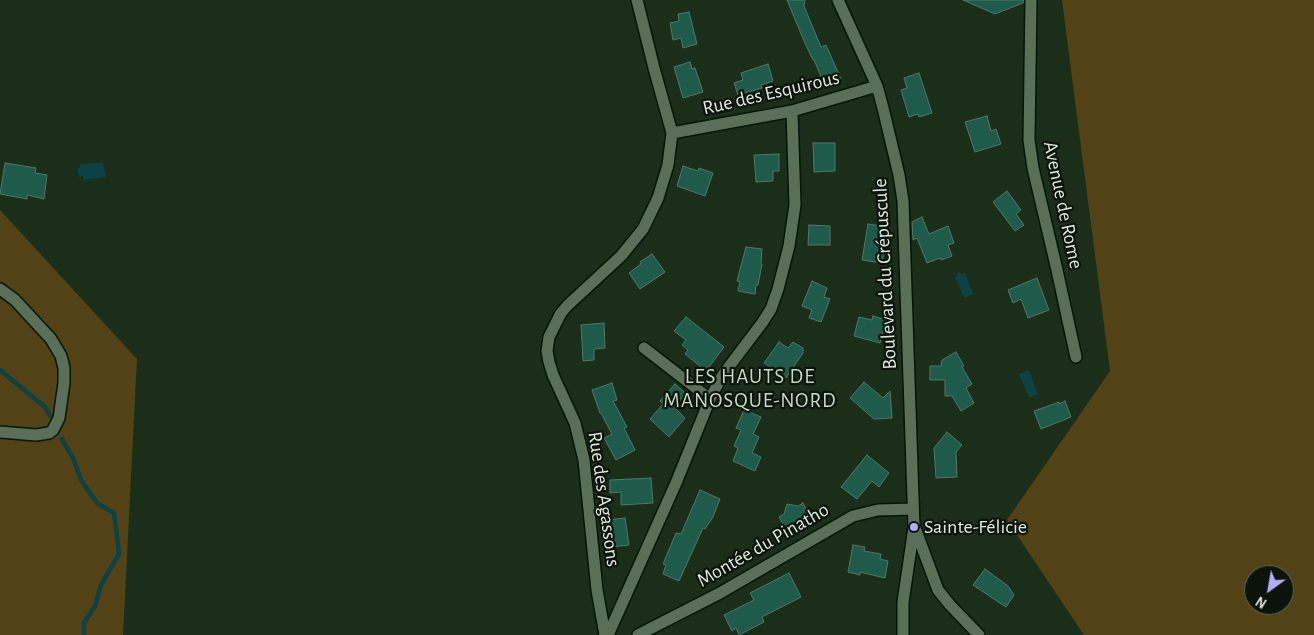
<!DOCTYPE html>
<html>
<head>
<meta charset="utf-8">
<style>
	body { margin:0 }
	#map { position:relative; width:1314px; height:635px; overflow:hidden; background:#1a2e1a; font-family:"Alegreya Sans",sans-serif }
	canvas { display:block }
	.north { position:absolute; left:1244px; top:565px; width:50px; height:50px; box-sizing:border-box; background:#0b130b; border:1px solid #5f695f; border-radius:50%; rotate:212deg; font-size:14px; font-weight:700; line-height:20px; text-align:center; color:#ddeadd }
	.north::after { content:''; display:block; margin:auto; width:18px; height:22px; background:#b0aefa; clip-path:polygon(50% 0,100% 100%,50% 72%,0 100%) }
</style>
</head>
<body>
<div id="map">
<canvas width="1314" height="635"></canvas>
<div class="north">N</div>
</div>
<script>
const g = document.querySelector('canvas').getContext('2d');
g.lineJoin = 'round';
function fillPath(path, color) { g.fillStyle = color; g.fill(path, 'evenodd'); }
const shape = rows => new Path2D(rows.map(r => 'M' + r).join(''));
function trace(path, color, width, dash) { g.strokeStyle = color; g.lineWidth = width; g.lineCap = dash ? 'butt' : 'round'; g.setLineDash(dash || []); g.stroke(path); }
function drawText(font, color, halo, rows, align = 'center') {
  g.font = font + ' "Alegreya Sans",sans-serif'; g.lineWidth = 4.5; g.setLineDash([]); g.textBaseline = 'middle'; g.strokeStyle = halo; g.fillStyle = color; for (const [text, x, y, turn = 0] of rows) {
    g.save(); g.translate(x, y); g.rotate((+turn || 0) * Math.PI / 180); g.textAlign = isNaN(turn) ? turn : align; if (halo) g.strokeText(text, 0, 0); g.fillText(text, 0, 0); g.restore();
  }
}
fillPath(shape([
	[1062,0,1314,0,1314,635,1084,635,1007,520,1110,371],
	[1254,575,1284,575,1284,605,1254,605],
	[0,210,137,359,123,635,0,635]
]), '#534216');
fillPath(shape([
	[103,163,106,177,83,180,83,176,79,177,77,169,80,168,80,164],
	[959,272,963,274,965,273,973,294,964,298,955,277,957,276,957,273],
	[1029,370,1038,394,1029,398,1019,374]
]), '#0c4245');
trace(shape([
	[0,370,45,407,50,416],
	[62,439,73,458,81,480,97,503,114,513,119,554,101,585,95,606,84,623,84,635]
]), '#0c4245', 4.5);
const building = shape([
	[787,0,805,0,804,6,821,47,826,45,841,79,825,86,814,60,813,60,804,41,787,0],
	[963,0,1024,0,1023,3,995,14,963,0],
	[689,12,697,44,683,48,681,38,673,40,670,23,679,21,678,14,689,12],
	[690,62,692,69,695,68,703,92,683,98,674,67,690,62],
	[768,64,773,81,761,85,762,88,738,95,734,83,743,80,741,73,768,64],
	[919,73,932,113,919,117,918,114,909,117,901,90,907,88,904,78,919,73],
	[987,116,991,131,996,129,1001,144,975,152,965,122,987,116],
	[813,143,835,143,835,171,814,172,813,143],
	[779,154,779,171,773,171,773,181,756,182,754,155,779,154],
	[5,163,36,168,35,173,47,175,44,199,27,195,27,199,0,194,5,163],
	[683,166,698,171,699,168,713,173,705,196,677,186,683,166],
	[1007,191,1021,210,1016,214,1024,225,1015,231,993,202,1007,191],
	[922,217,929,234,948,226,954,243,948,245,952,256,941,260,940,258,927,263,917,238,913,240,912,222,922,217],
	[868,224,888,227,882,263,862,260,868,224],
	[809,225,830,226,830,245,808,245,809,225],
	[746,247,762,249,761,263,762,264,758,285,756,285,755,294,738,291,740,282,737,281,746,247],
	[652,254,665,272,640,289,629,273,641,264,640,262,652,254],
	[1037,278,1049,310,1028,318,1021,299,1013,303,1008,290,1037,278],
	[812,281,827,288,824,297,830,299,821,322,809,318,812,310,802,306,812,281],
	[873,316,886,320,880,343,854,336,859,317,872,320,873,316],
	[686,317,724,347,706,371,685,354,688,350,682,345,686,340,674,331,686,317],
	[604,323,605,348,594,349,594,360,583,361,581,325,604,323],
	[779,342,788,348,793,342,803,348,803,353,786,378,764,363,779,342],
	[956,352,964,366,962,367,972,384,966,388,974,403,961,411,952,396,945,396,945,380,930,380,930,366,941,366,942,360,956,352],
	[864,382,883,398,890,391,892,418,874,419,850,398,864,382],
	[612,383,617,400,613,401,627,427,624,428,635,450,616,460,604,438,612,434,601,413,600,413,592,390,612,383],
	[675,384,685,393,675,408,685,418,669,437,650,419,663,404,660,401,675,384],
	[1065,401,1071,417,1041,429,1034,411,1059,402,1059,404,1065,401],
	[744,410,761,417,753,434,759,437,752,453,761,457,755,471,733,461,738,448,734,446,741,430,736,428,744,410],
	[947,432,962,445,956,452,957,477,936,478,934,448,947,432],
	[867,455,889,473,879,487,872,481,857,499,841,487,867,455],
	[651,478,653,503,621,505,621,492,610,493,610,480,651,478],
	[700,490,720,499,713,517,705,529,703,528,679,581,663,574,666,565,663,564,676,533,681,534,700,490],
	[803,503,808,513,806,515,808,519,804,521,805,524,796,529,794,526,787,531,779,517,784,514,787,504,798,506,803,503],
	[625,518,629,545,611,547,606,520,625,518],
	[853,545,865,547,864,551,881,554,880,559,888,561,885,578,860,572,860,575,848,572,853,545],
	[985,569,1008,586,1014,595,1006,607,973,585,985,569],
	[789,573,801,597,762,617,764,622,739,635,736,628,732,631,724,615,754,600,750,593,789,573]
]);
fillPath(building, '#1f5b4a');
trace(building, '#53766b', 1);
const street = shape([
	[838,0,877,86,883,108,899,175,903,201,914,527,903,602,903,635],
	[1031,0,1029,140,1033,168,1057,270,1076,357],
	[672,133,792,111,877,86],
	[0,289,15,300,51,339,61,356,64,368,64,383,59,418,53,430,49,433,36,435,0,432],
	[644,348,710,399],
	[915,528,938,590,950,605,979,635],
	[605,635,597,590,584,460,575,423,553,375,549,362,547,351,549,337,561,313,568,305,621,256,643,229,658,198,668,165,672,133,654,68,637,0],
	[608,635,676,483,710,399,721,378,731,364,762,323,771,309,778,289,789,246,795,205,792,111],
	[638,635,720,593,853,516,878,510,913,509]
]);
trace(street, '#041604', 14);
trace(street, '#596f58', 11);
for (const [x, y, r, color] of [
	[914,527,5,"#b0aefa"]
]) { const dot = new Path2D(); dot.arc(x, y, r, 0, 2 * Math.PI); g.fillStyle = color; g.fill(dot); trace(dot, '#0b130b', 2); }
drawText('20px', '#ddeadd', '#0b130b', [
	["Rue des Esquirous",771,93,-13],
	["Avenue de Rome",1063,205,78],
	["Boulevard du Crépuscule",885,274,-93],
	["Rue des Agassons",604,499,82],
	["Montée du Pinatho",763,545,-30]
]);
drawText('20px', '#ddeadd', '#0b130b', [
	["Sainte-Félicie",924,527]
], 'left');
g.letterSpacing = '1px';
drawText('21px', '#c3dbc1', '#0b130b', [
	["LES HAUTS DE",750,377],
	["MANOSQUE-NORD",750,401]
]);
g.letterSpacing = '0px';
</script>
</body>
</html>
